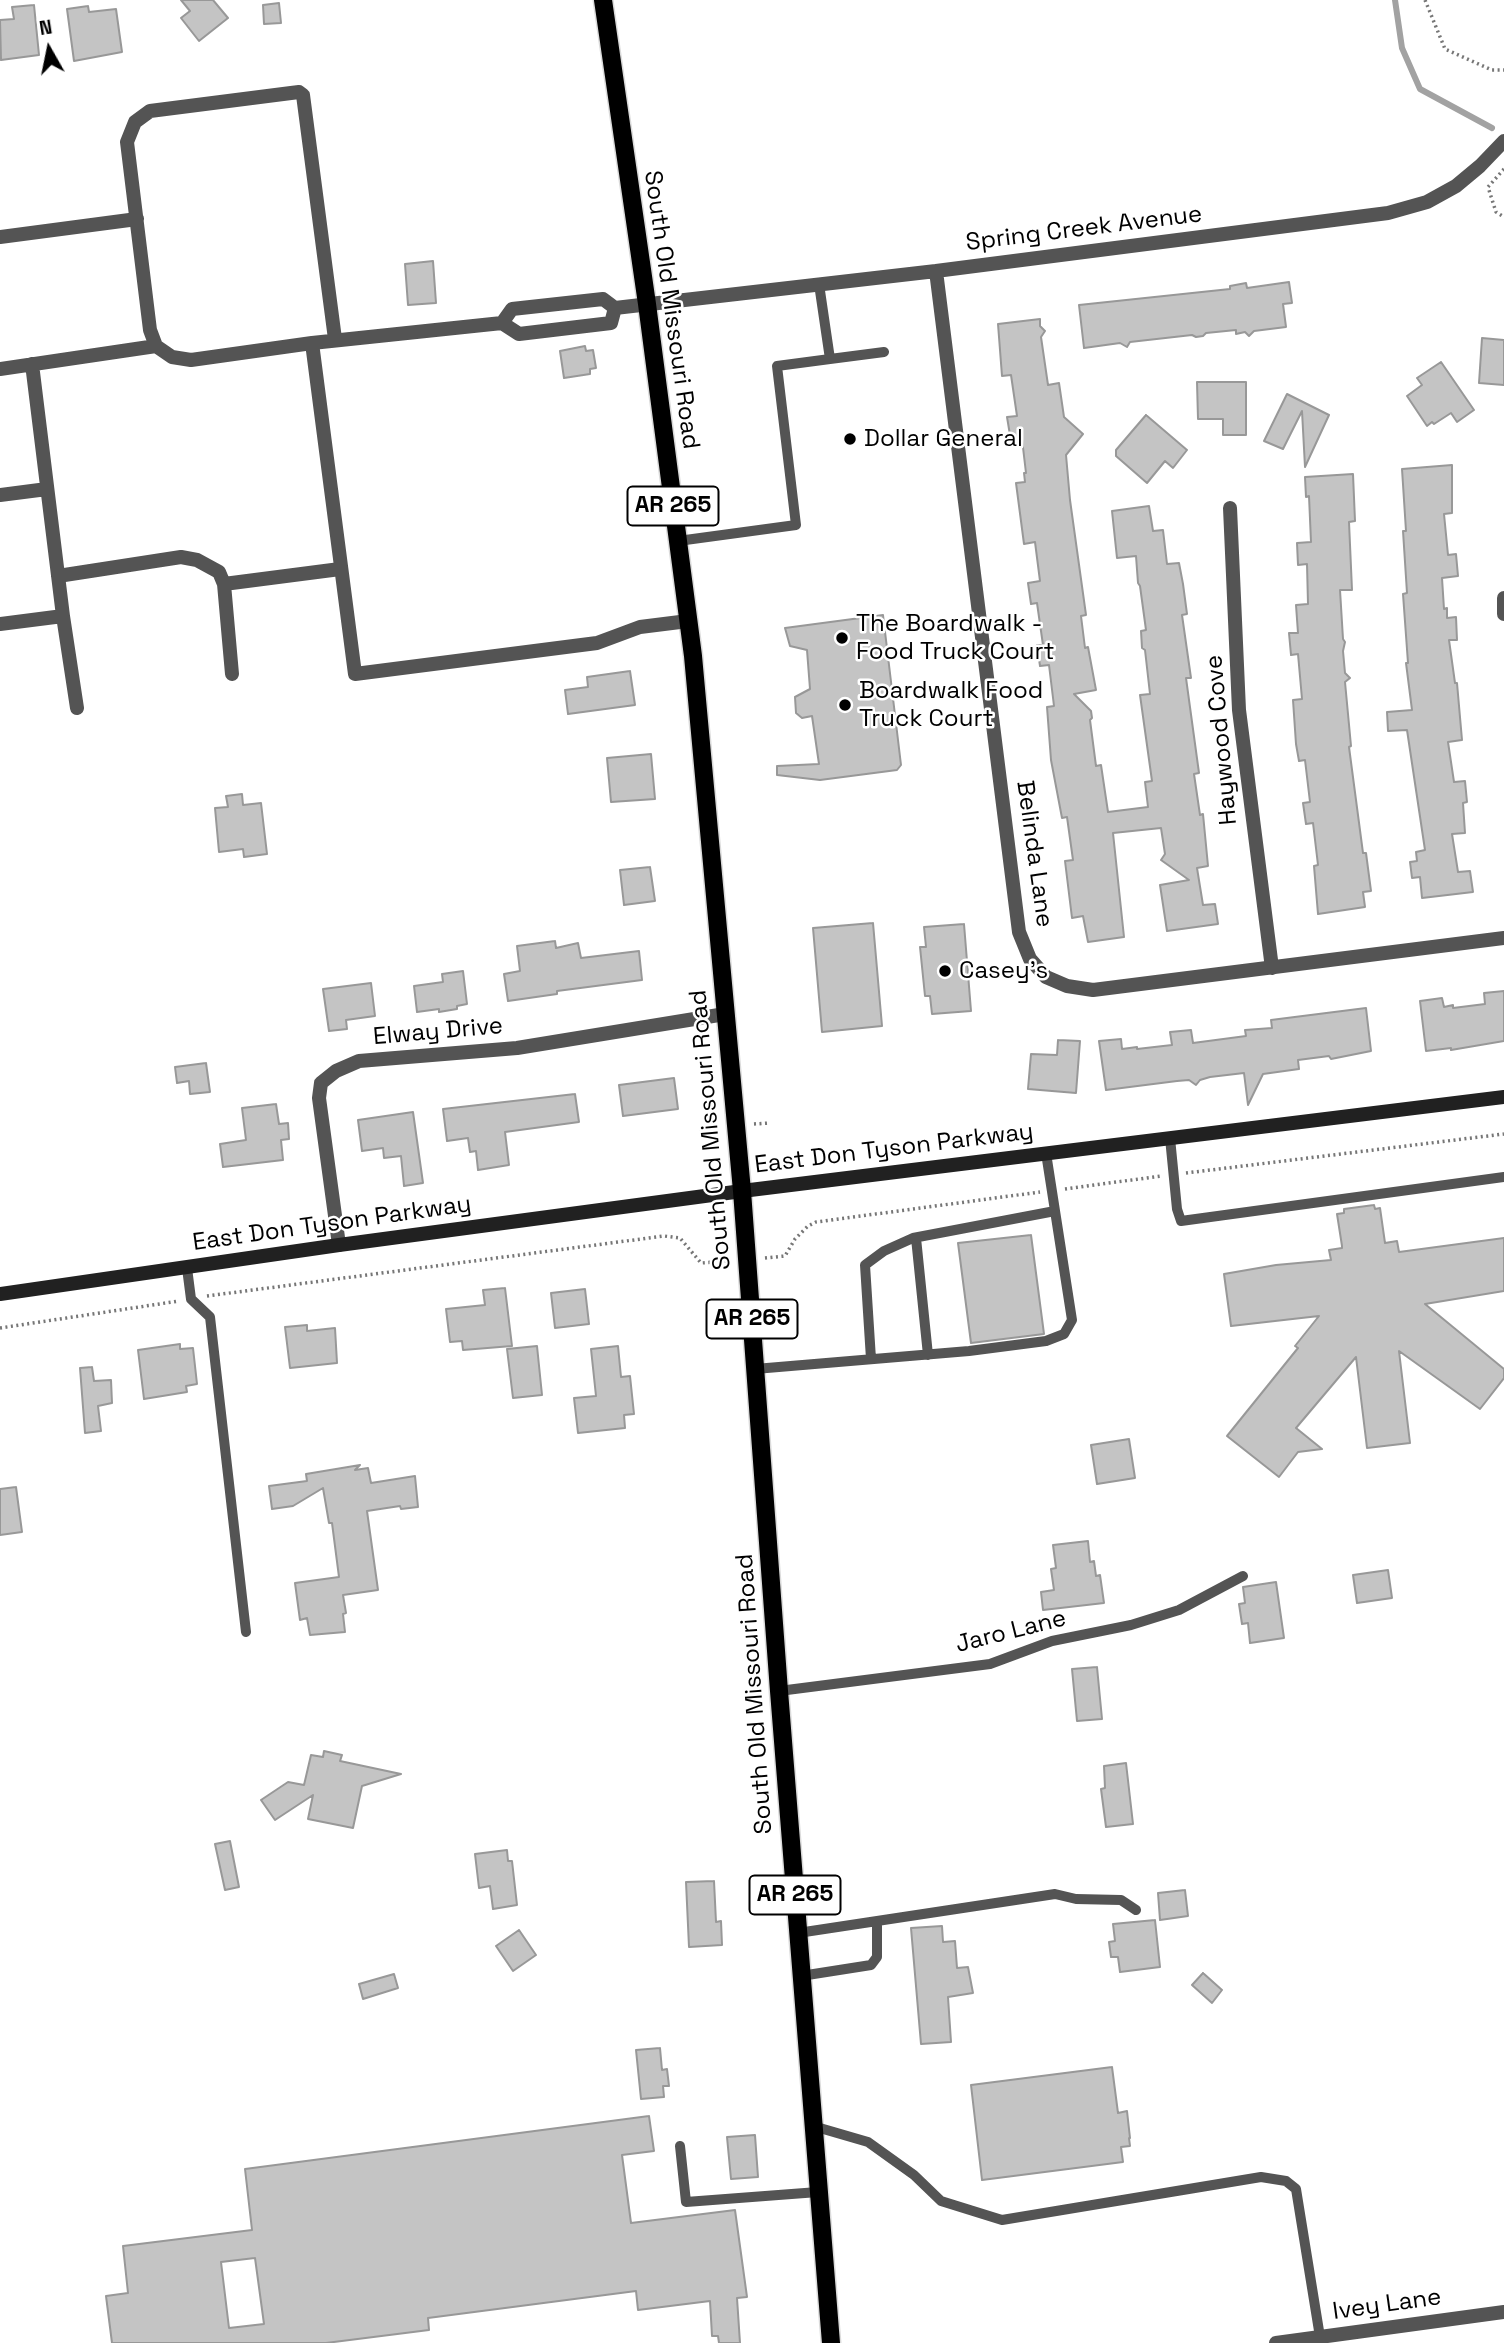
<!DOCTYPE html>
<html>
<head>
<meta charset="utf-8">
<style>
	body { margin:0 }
	#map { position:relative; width:1504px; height:2343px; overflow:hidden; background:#fff; font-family:"Space Grotesk",sans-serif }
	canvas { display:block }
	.north { position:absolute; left:14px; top:14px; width:70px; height:70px; -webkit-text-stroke:5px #fff; paint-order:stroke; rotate:351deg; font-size:19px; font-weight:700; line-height:28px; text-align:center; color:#000 }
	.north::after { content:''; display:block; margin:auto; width:24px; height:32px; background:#000; clip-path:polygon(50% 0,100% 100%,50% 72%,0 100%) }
</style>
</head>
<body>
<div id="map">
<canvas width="1504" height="2343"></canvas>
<div class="north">N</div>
</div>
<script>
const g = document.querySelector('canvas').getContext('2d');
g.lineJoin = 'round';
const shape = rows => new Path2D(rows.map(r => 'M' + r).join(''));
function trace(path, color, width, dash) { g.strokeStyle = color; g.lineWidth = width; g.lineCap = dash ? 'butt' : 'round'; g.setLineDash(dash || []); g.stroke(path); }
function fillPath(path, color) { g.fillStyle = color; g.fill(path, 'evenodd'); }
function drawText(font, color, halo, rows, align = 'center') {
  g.font = font + ' "Space Grotesk",sans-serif'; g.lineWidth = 5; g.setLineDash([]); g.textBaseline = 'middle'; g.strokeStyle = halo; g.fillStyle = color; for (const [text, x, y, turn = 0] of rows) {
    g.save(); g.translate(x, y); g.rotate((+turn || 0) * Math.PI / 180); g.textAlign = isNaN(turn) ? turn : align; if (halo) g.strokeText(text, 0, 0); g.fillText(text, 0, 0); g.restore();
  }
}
trace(shape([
	[1395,0,1402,48,1420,89,1492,128]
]), '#a2a2a2', 6);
const building = shape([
	[181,0,213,0,228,18,199,41,181,18,190,11,181,0],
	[279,3,281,23,264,24,263,5,279,3],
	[34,5,39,55,1,60,0,20,14,19,12,7,34,5],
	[88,6,89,12,116,9,122,52,74,61,67,9,88,6],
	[433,261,436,303,408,305,405,264,433,261],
	[1289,282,1292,303,1283,304,1286,327,1254,331,1249,336,1245,332,1236,334,1236,330,1206,333,1203,336,1196,337,1192,335,1130,342,1127,347,1120,343,1084,348,1079,305,1230,289,1230,286,1246,283,1247,288,1289,282],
	[1040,319,1040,326,1045,331,1041,337,1048,385,1059,383,1064,417,1083,434,1066,455,1070,500,1086,615,1081,616,1085,648,1088,647,1096,690,1074,694,1091,711,1092,718,1090,720,1096,766,1101,765,1108,812,1148,807,1145,782,1152,781,1140,695,1150,694,1145,650,1142,648,1141,631,1146,630,1140,586,1138,583,1136,556,1117,558,1112,511,1149,506,1153,531,1163,530,1167,564,1179,563,1183,584,1187,614,1182,615,1191,678,1186,678,1199,773,1194,774,1200,815,1203,814,1208,866,1197,868,1203,905,1215,904,1218,924,1167,931,1160,885,1189,880,1161,860,1165,854,1161,828,1113,833,1124,937,1088,942,1083,916,1072,918,1065,861,1073,860,1067,817,1062,818,1051,760,1047,707,1054,706,1049,665,1040,666,1037,645,1043,645,1037,603,1031,604,1028,583,1040,581,1035,542,1024,544,1016,483,1025,482,1024,473,1026,473,1022,439,1011,441,1007,417,1017,416,1011,375,1002,376,998,324,1040,319],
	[1482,338,1504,340,1504,385,1479,383,1482,338],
	[585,346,586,351,593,350,596,368,590,369,590,374,564,378,560,351,585,346],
	[1441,362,1474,410,1457,422,1451,413,1434,424,1432,422,1427,426,1407,396,1422,385,1417,378,1441,362],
	[1197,382,1246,382,1246,435,1223,435,1223,419,1198,419,1197,382],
	[1287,394,1329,415,1305,467,1302,411,1283,449,1264,441,1287,394],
	[1146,415,1187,450,1173,468,1165,461,1147,483,1116,456,1116,450,1146,415],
	[1452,465,1452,513,1444,514,1448,555,1456,554,1458,576,1442,578,1444,609,1447,608,1447,618,1456,617,1457,640,1449,640,1455,683,1457,683,1462,740,1448,742,1454,782,1465,781,1467,802,1463,803,1465,833,1452,834,1458,872,1470,871,1473,892,1422,898,1420,877,1412,878,1410,862,1417,861,1416,852,1425,850,1407,730,1388,731,1387,712,1412,710,1406,663,1408,663,1403,594,1407,593,1403,531,1406,531,1402,469,1452,465],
	[1353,474,1355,521,1349,522,1352,590,1340,590,1343,639,1345,642,1343,651,1345,673,1350,678,1345,682,1351,746,1349,747,1363,853,1366,853,1371,891,1363,892,1365,907,1318,914,1314,866,1318,865,1313,823,1306,824,1303,803,1310,802,1305,760,1299,761,1296,744,1293,700,1302,699,1298,654,1291,655,1289,633,1298,633,1296,605,1308,604,1307,564,1298,565,1297,543,1311,542,1309,496,1306,497,1305,477,1353,474],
	[883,615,901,765,897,770,820,780,777,775,777,766,819,764,812,716,802,718,796,713,795,697,810,689,807,650,790,646,785,628,883,615],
	[630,671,635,705,568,714,565,690,588,687,587,677,630,671],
	[651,754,655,799,611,802,607,758,651,754],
	[242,794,243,805,261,803,267,854,244,857,243,849,219,852,215,808,228,807,226,796,242,794],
	[650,867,655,901,624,905,620,870,650,867],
	[873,923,882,1026,822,1032,813,928,873,923],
	[964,924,971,1011,932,1014,930,996,925,996,920,947,926,947,924,927,964,924],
	[555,941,556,948,578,943,581,958,639,951,642,980,557,991,557,994,508,1001,504,974,520,971,517,946,555,941],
	[463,971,467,1004,457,1006,457,1009,439,1012,439,1009,417,1012,414,986,443,982,442,974,463,971],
	[371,983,375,1016,346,1020,347,1029,329,1031,323,989,371,983],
	[1504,991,1504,1041,1451,1050,1451,1048,1426,1051,1420,1001,1442,998,1444,1007,1453,1005,1453,1008,1485,1004,1484,993,1504,991],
	[1366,1008,1371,1051,1331,1059,1329,1056,1298,1060,1299,1069,1263,1074,1248,1105,1244,1073,1210,1077,1200,1080,1196,1085,1189,1080,1177,1081,1106,1090,1099,1041,1121,1039,1122,1049,1137,1047,1137,1049,1172,1045,1170,1032,1191,1030,1193,1043,1246,1036,1245,1030,1272,1028,1271,1020,1366,1008],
	[1058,1040,1080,1041,1076,1093,1028,1089,1031,1054,1057,1055,1058,1040],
	[206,1063,210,1092,190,1094,189,1081,177,1083,175,1067,206,1063],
	[674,1078,678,1109,623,1116,619,1085,674,1078],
	[575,1094,579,1122,505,1132,509,1165,478,1170,476,1151,470,1152,468,1138,447,1141,443,1109,575,1094],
	[276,1104,279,1124,288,1123,289,1139,281,1140,283,1160,223,1167,220,1144,246,1140,242,1108,276,1104],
	[413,1112,423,1183,404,1186,401,1156,384,1158,383,1148,362,1151,358,1120,413,1112],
	[1374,1205,1375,1209,1380,1208,1385,1243,1397,1241,1399,1252,1504,1238,1504,1291,1425,1304,1504,1369,1504,1378,1480,1409,1399,1351,1410,1443,1367,1448,1356,1357,1296,1428,1322,1449,1298,1452,1279,1477,1227,1436,1298,1348,1295,1346,1319,1316,1231,1326,1224,1274,1276,1265,1331,1260,1329,1250,1342,1248,1342,1246,1337,1214,1344,1213,1344,1209,1374,1205],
	[1031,1235,1044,1334,971,1343,958,1243,1031,1235],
	[505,1288,512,1346,463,1350,462,1341,450,1342,446,1309,485,1305,483,1290,505,1288],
	[585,1289,589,1324,555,1328,551,1293,585,1289],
	[307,1325,307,1331,335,1328,337,1363,290,1368,285,1327,307,1325],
	[180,1344,180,1349,193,1348,197,1384,186,1386,187,1392,144,1399,138,1350,180,1344],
	[537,1346,542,1395,513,1398,507,1349,537,1346],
	[618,1346,621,1377,630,1376,634,1414,624,1415,625,1428,578,1433,574,1398,596,1396,591,1349,618,1346],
	[92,1367,94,1381,111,1380,112,1403,98,1406,101,1431,85,1433,80,1368,92,1367],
	[1129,1439,1135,1478,1097,1484,1091,1445,1129,1439],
	[360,1465,355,1470,368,1468,371,1483,415,1476,418,1507,401,1509,400,1506,367,1511,378,1590,343,1595,346,1613,343,1614,345,1632,310,1635,307,1618,300,1620,295,1583,339,1577,332,1523,329,1523,323,1488,293,1506,272,1509,269,1486,307,1481,306,1474,360,1465],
	[16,1487,22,1532,0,1535,0,1489,16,1487],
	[1088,1541,1090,1562,1094,1561,1096,1576,1100,1575,1104,1603,1043,1610,1041,1592,1054,1590,1051,1569,1056,1568,1053,1545,1088,1541],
	[1388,1570,1392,1598,1357,1603,1353,1575,1388,1570],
	[1276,1582,1284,1638,1250,1643,1248,1623,1242,1624,1239,1604,1245,1603,1243,1587,1276,1582],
	[1097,1667,1102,1719,1077,1721,1072,1669,1097,1667],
	[324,1751,342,1755,340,1761,401,1774,362,1786,353,1828,308,1819,313,1795,275,1820,261,1800,288,1782,304,1785,311,1755,323,1757,324,1751],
	[1126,1763,1133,1824,1106,1827,1101,1789,1105,1788,1104,1766,1126,1763],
	[230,1841,239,1887,225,1890,215,1844,230,1841],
	[507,1850,508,1861,512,1861,517,1905,493,1909,490,1886,479,1888,475,1854,507,1850],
	[714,1881,716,1922,721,1921,722,1945,689,1947,686,1882,714,1881],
	[1185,1890,1188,1916,1160,1920,1158,1893,1185,1890],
	[1155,1920,1160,1967,1120,1972,1118,1957,1111,1957,1109,1942,1115,1941,1113,1924,1155,1920],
	[942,1926,943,1942,955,1941,957,1968,968,1967,973,1993,948,1997,951,2042,921,2044,911,1928,942,1926],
	[519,1930,536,1955,513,1971,496,1946,519,1930],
	[1203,1973,1222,1990,1212,2003,1192,1985,1203,1973],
	[394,1974,398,1988,363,1999,359,1984,394,1974],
	[660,2048,662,2070,667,2069,669,2086,663,2086,664,2097,641,2099,636,2050,660,2048],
	[1112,2067,1118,2113,1127,2111,1130,2138,1129,2138,1130,2146,1121,2147,1123,2162,982,2180,971,2085,1112,2067],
	[649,2116,654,2151,622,2155,631,2223,735,2210,747,2297,737,2298,740,2343,719,2343,718,2336,712,2336,710,2301,638,2310,636,2291,428,2318,429,2330,326,2343,112,2343,106,2296,128,2293,123,2246,252,2230,245,2169,649,2116],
	[255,2258,264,2324,229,2328,221,2262,255,2258],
	[755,2135,758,2177,731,2179,727,2137,755,2135]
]);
fillPath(building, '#c4c4c4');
trace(building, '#989898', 2);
const primary = shape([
	[603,0,647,304,693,656,742,1191,779,1691,831,2343]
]);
trace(primary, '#dbdbdb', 21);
trace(shape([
	[1425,0,1445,49,1492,70,1504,70],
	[1504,169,1488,187,1496,212,1504,217],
	[754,1124,769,1123],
	[700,1131,719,1128],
	[1186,1173,1504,1134],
	[1065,1189,1161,1176],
	[765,1258,785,1256,795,1239,808,1226,816,1222,1040,1192],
	[207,1296,664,1236,680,1238,701,1263,729,1261],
	[0,1328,179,1301]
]), '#767676', 3.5, [2, 3.5]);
trace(shape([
	[830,359,884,352],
	[678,541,796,525,777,366,830,359,819,284],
	[1170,1138,1177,1209,1181,1221,1504,1177],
	[916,1238,928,1355],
	[187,1268,191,1299,210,1317,246,1632],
	[871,1359,865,1265,884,1251,913,1238,1055,1211],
	[755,1369,969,1351,1046,1341,1064,1334,1072,1320,1046,1153],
	[779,1691,990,1664,1052,1641,1131,1625,1179,1610,1243,1576],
	[798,1933,1055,1894,1076,1899,1121,1900,1136,1910],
	[801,1976,871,1965,877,1957,877,1922],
	[813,2126,868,2142,914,2175,941,2201,1002,2220,1261,2177,1286,2181,1296,2189,1320,2337],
	[680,2146,686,2202,818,2192]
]), '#545454', 10);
trace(shape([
	[0,237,137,219],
	[936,271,1019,932,1030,959,1046,977,1067,986,1093,990,1504,938],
	[615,308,611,323,519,334,502,323,512,309,603,299,615,308,936,271,1388,213,1427,202,1456,186,1480,166,1504,141],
	[502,323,312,343,355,674,597,643,640,627,688,621],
	[312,343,191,360,172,357,156,346,150,330,127,142,135,122,150,111,291,93,299,92,303,95,335,339],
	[32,364,63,616,77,708],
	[0,369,156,346],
	[0,495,47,489],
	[1230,508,1239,710,1272,968],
	[58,576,181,557,197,560,219,572,224,584,232,674],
	[224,584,340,569],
	[1504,598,1504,614],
	[0,624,63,616],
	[339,1245,319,1098,321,1083,336,1071,359,1061,517,1048,725,1014],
	[1276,2343,1504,2312]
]), '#545454', 14);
trace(shape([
	[0,1294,339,1245,742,1191,1504,1097]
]), '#212121', 14);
trace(primary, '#000', 18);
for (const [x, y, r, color] of [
	[850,439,7,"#000"],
	[842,638,7,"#000"],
	[845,705,7,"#000"],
	[945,971,7,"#000"]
]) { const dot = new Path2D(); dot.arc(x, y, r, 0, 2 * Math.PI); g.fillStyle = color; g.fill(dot); trace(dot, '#fff', 2.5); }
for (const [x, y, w] of [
	[673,506,91],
	[752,1319,91],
	[795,1895,91]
]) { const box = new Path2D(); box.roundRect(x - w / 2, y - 19.5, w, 39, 5); g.fillStyle = '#fff'; g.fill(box); trace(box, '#000', 2); }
drawText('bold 23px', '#000', null, [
	["AR 265",673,506],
	["AR 265",752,1319],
	["AR 265",795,1895]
]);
drawText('24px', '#000', '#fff', [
	["Spring Creek Avenue",1084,229,-7],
	["South Old Missouri Road",671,310,82],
	["Haywood Cove",1222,740,-95],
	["Belinda Lane",1034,854,82],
	["Elway Drive",438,1032,-5],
	["South Old Missouri Road",711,1130,-95],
	["East Don Tyson Parkway",894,1149,-7],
	["East Don Tyson Parkway",332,1224,-8],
	["Jaro Lane",1011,1632,-14],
	["South Old Missouri Road",755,1694,-94],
	["Ivey Lane",1387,2305,-8]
]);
drawText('24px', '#000', '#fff', [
	["Dollar General",864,439],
	["The Boardwalk -",856,624],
	["Food Truck Court",856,652],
	["Boardwalk Food",859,691],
	["Truck Court",859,719],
	["Casey's",959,971]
], 'left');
</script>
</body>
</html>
